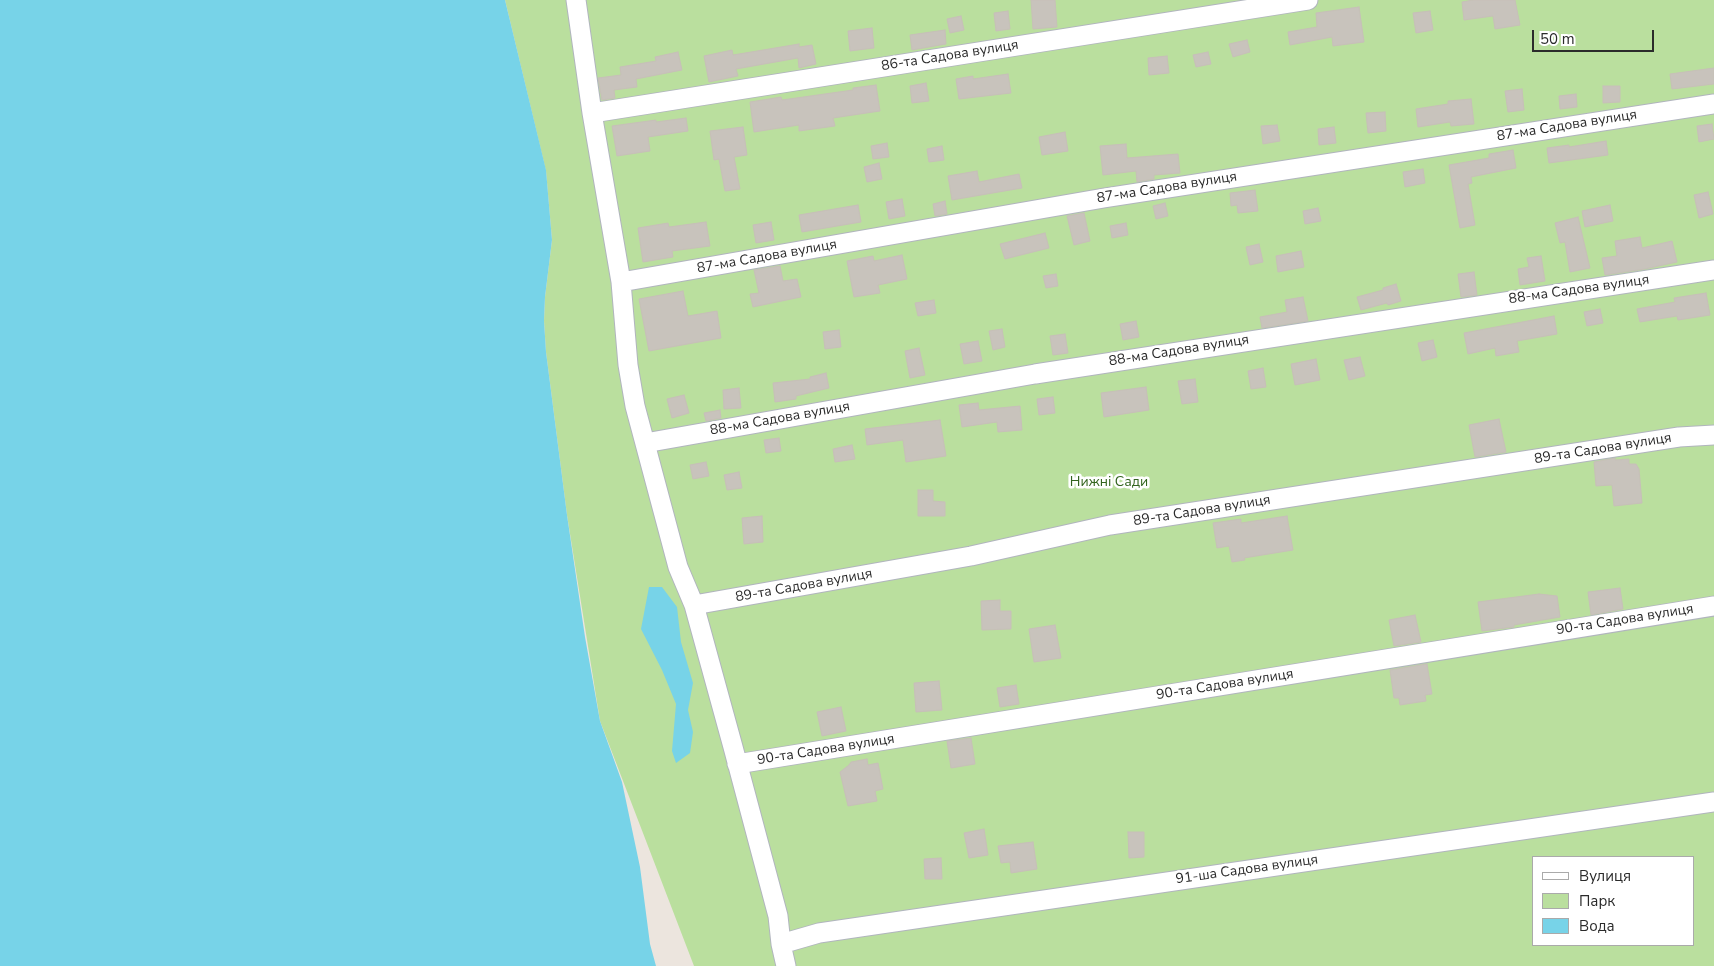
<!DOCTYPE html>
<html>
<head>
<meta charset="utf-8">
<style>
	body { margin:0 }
	#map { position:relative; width:1714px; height:966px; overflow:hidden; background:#ece5de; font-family:"Nunito Sans",sans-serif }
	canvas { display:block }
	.legend { position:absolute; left:1532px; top:856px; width:162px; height:90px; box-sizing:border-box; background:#fff; border:1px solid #aaa; margin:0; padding:6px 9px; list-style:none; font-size:15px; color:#2b2b2b }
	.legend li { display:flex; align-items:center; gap:10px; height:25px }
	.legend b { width:25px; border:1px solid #aaa }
	.scale { position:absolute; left:1532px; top:30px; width:122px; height:22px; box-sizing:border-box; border:2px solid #2b2b2b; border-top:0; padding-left:6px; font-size:15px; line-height:18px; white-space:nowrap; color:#2b2b2b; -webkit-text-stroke:4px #fff; paint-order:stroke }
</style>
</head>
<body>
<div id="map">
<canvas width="1714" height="966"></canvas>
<ul class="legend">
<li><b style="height:6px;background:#fff"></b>Вулиця</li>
<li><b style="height:14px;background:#badf9e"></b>Парк</li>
<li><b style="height:14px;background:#77d3e8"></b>Вода</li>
</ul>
<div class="scale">50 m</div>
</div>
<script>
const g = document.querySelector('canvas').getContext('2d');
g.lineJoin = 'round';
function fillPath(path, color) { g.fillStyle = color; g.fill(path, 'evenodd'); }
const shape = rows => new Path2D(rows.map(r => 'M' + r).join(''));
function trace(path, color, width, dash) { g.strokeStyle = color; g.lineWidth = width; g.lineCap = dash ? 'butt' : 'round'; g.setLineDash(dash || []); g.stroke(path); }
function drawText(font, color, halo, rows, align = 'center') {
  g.font = font + ' "Nunito Sans",sans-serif'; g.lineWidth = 5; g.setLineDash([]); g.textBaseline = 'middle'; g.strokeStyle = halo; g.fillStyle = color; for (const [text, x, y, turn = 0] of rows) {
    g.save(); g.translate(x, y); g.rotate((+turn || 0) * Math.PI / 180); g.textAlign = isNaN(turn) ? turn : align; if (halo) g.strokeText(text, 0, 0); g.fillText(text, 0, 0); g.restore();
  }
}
fillPath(shape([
	[505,0,1714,0,1714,966,694,966,600,721,567,515,546,352,544,321,545,297,552,240,546,171],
	[1533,857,1693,857,1693,945,1533,945]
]), '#badf9e');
fillPath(shape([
	[0,0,505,0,546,170,552,240,545,297,544,321,546,352,567,515,585,637,600,721,622,782,640,867,650,944,656,966,0,966],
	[649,587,662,587,677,607,681,642,693,683,688,710,693,732,690,753,676,763,672,751,676,704,662,670,641,629]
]), '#77d3e8');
const building = shape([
	[1031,0,1055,0,1057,27,1033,29,1031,0],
	[1473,0,1515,0,1520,25,1495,29,1493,16,1464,20,1462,2,1473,0],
	[1359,7,1364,42,1333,46,1332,37,1290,45,1288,32,1317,27,1316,13,1359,7],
	[1008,11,1010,29,996,31,994,13,1008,11],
	[1430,11,1433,30,1416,33,1413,13,1430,11],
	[961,16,964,30,950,33,947,19,961,16],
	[872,28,874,48,850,51,848,31,872,28],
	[945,30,946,44,912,50,910,35,945,30],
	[1247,40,1250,52,1233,57,1229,44,1247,40],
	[799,44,799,47,812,45,816,64,799,68,798,58,736,69,738,76,709,82,704,56,732,50,733,55,799,44],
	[678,52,682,70,636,79,637,87,614,90,615,98,602,100,598,78,621,75,620,67,656,61,655,57,678,52],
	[1208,52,1211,64,1196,67,1193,55,1208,52],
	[1167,56,1169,73,1149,75,1148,58,1167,56],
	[1714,68,1714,84,1672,89,1670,74,1714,68],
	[1008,74,1011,93,959,99,956,79,973,76,973,79,1008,74],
	[926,83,929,101,912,103,910,86,926,83],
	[876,85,880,111,833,118,835,126,799,131,799,125,754,132,750,102,781,97,782,100,853,90,853,88,876,85],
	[1603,86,1620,86,1620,102,1603,103,1603,86],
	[1522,89,1524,110,1508,112,1505,91,1522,89],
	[1576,94,1577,107,1560,109,1559,96,1576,94],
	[1471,99,1474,124,1451,126,1450,122,1418,127,1416,109,1448,104,1448,101,1471,99],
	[1385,112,1386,131,1368,133,1366,113,1385,112],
	[686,118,688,131,648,137,650,151,617,156,612,126,656,120,656,122,686,118],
	[1712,124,1714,139,1699,142,1697,126,1712,124],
	[1277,125,1280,141,1263,144,1261,126,1277,125],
	[743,127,747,155,734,157,740,189,725,191,719,159,714,160,710,131,743,127],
	[1334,127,1336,143,1319,145,1318,129,1334,127],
	[1065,132,1068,151,1042,155,1039,137,1065,132],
	[1606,141,1608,155,1549,163,1547,148,1569,145,1569,147,1606,141],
	[887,143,889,157,873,159,871,146,887,143],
	[1126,144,1127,158,1178,154,1180,173,1154,175,1154,179,1137,182,1136,171,1103,175,1100,146,1126,144],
	[942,146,944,160,929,162,927,149,942,146],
	[1513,150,1516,168,1471,177,1472,183,1468,184,1475,225,1460,228,1449,165,1489,158,1489,154,1513,150],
	[879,163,882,179,867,182,864,167,879,163],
	[1423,169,1425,183,1405,187,1403,172,1423,169],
	[977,171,979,182,1019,174,1022,188,952,200,948,176,977,171],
	[1255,190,1258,211,1238,213,1237,205,1231,206,1230,193,1255,190],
	[1708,192,1713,214,1699,218,1694,195,1708,192],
	[902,199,905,216,889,219,886,202,902,199],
	[945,201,947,214,935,216,933,204,945,201],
	[1165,203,1168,216,1156,219,1153,206,1165,203],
	[858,205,861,222,802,232,799,215,858,205],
	[1610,205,1613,221,1585,227,1582,211,1610,205],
	[1318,208,1321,221,1305,224,1303,211,1318,208],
	[1084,213,1090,241,1074,245,1067,216,1084,213],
	[1578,217,1590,268,1570,272,1565,242,1560,243,1555,223,1578,217],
	[706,222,710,246,672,251,673,257,643,262,638,228,668,223,669,227,706,222],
	[771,222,774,240,756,243,753,225,771,222],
	[1126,223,1128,235,1112,238,1110,226,1126,223],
	[1045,233,1049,248,1005,259,1000,244,1045,233],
	[1640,237,1642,248,1672,241,1677,262,1645,269,1605,275,1602,258,1617,256,1615,241,1640,237],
	[1259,244,1263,262,1250,265,1246,247,1259,244],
	[1301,251,1304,267,1278,272,1276,256,1301,251],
	[902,255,907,279,878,285,880,293,854,297,847,261,873,256,874,261,902,255],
	[1541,256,1545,281,1520,285,1518,269,1529,267,1527,258,1541,256],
	[780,266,783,281,797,279,801,297,753,307,750,294,759,293,754,270,780,266],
	[1474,272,1477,295,1461,297,1458,274,1474,272],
	[1056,274,1058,286,1046,288,1043,276,1056,274],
	[1396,284,1401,301,1388,305,1387,303,1361,310,1357,297,1383,290,1383,288,1396,284],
	[683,291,688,316,717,311,721,338,649,351,639,299,683,291],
	[1706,293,1710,315,1678,320,1677,316,1640,322,1637,309,1675,302,1674,298,1706,293],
	[1303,297,1308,321,1262,328,1260,317,1287,312,1285,300,1303,297],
	[934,300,936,313,918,316,915,303,934,300],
	[1600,309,1603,323,1587,326,1584,312,1600,309],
	[1554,316,1557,334,1517,341,1519,352,1496,356,1495,348,1468,354,1464,333,1554,316],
	[1136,321,1139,337,1123,340,1120,324,1136,321],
	[1002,329,1005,347,993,350,989,331,1002,329],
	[839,330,841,347,825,349,823,332,839,330],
	[1065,334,1068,353,1053,355,1050,336,1065,334],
	[1433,340,1437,357,1422,361,1418,343,1433,340],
	[978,341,982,361,964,364,960,344,978,341],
	[919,348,925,375,910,378,905,351,919,348],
	[1360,357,1365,376,1349,380,1344,360,1360,357],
	[1316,359,1320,380,1295,385,1291,364,1316,359],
	[1263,368,1266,387,1251,389,1248,371,1263,368],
	[826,373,829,388,796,396,796,399,775,402,773,383,810,379,810,377,826,373],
	[1195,379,1198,402,1182,404,1178,381,1195,379],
	[1146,387,1149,410,1104,417,1101,393,1146,387],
	[739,388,741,408,724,409,723,390,739,388],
	[684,395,689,413,672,418,667,399,684,395],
	[1053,397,1055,413,1039,415,1037,399,1053,397],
	[978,403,979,410,1020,406,1022,430,998,432,997,422,962,427,959,405,978,403],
	[720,410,721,418,706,421,704,413,720,410],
	[1499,419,1506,452,1475,457,1469,425,1499,419],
	[940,420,946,456,906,462,903,440,867,445,865,429,940,420],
	[779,438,781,451,766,453,764,440,779,438],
	[852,445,855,459,835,462,833,449,852,445],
	[1615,458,1615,460,1629,459,1629,464,1636,464,1639,469,1642,503,1614,506,1612,485,1596,486,1594,462,1615,458],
	[706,462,709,476,693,479,690,465,706,462],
	[739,472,742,488,727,490,724,475,739,472],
	[918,490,933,490,933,501,945,502,945,516,918,516,918,490],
	[762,516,763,542,744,544,742,518,762,516],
	[1287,516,1293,550,1244,558,1245,560,1232,562,1229,546,1217,548,1213,523,1241,519,1241,523,1287,516],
	[1620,588,1623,609,1591,615,1588,592,1620,588],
	[1539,594,1557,596,1560,617,1514,625,1514,627,1482,631,1478,602,1539,594],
	[1000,600,1000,611,1011,611,1011,629,982,630,981,601,1000,600],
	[1415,615,1421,642,1394,646,1389,620,1415,615],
	[1055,625,1061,658,1034,662,1029,629,1055,625],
	[1427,664,1432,694,1425,695,1426,701,1400,705,1399,698,1394,698,1390,670,1427,664],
	[939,681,942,710,916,712,914,683,939,681],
	[1016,685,1019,704,1000,707,997,688,1016,685],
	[841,707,846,731,822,736,817,712,841,707],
	[971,738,975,764,951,768,947,741,971,738],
	[867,759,868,765,878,763,883,789,875,791,877,801,848,806,840,772,849,765,851,762,867,759],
	[984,829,988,855,969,858,964,833,984,829],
	[1128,832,1144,832,1144,857,1129,858,1128,832],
	[1033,842,1037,869,1011,873,1010,862,1001,863,998,846,1033,842],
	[941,858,942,879,925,879,924,859,941,858]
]);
fillPath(building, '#c8c3bc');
trace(building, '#c7c0b8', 1);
const minor = shape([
	[576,0,592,113,621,282,628,365,635,406,678,567,694,605,733,747,778,916,781,944,786,966],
	[592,113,1308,0],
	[621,282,1104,198,1714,104],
	[645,443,1035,374,1714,270],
	[694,605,971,556,1110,525,1679,437,1714,435],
	[737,764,1714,606],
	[781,944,819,933,1714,802]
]);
trace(minor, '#b1b5be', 21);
trace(minor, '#fff', 19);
drawText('14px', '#2b2b2b', '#fff', [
	["86-та Садова вулиця",950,56,-9],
	["87-ма Садова вулиця",1567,126,-9],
	["87-ма Садова вулиця",1167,188,-9],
	["87-ма Садова вулиця",767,257,-10],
	["88-ма Садова вулиця",1579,290,-8],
	["88-ма Садова вулиця",1179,351,-9],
	["88-ма Садова вулиця",780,419,-10],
	["89-та Садова вулиця",1603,449,-9],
	["89-та Садова вулиця",1202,511,-9],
	["89-та Садова вулиця",804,586,-10],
	["90-та Садова вулиця",1625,620,-9],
	["90-та Садова вулиця",1225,685,-9],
	["90-та Садова вулиця",826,750,-9],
	["91-ша Садова вулиця",1247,870,-8]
]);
drawText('14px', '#33641f', '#fff', [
	["Нижні Сади",1109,483]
]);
</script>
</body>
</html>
